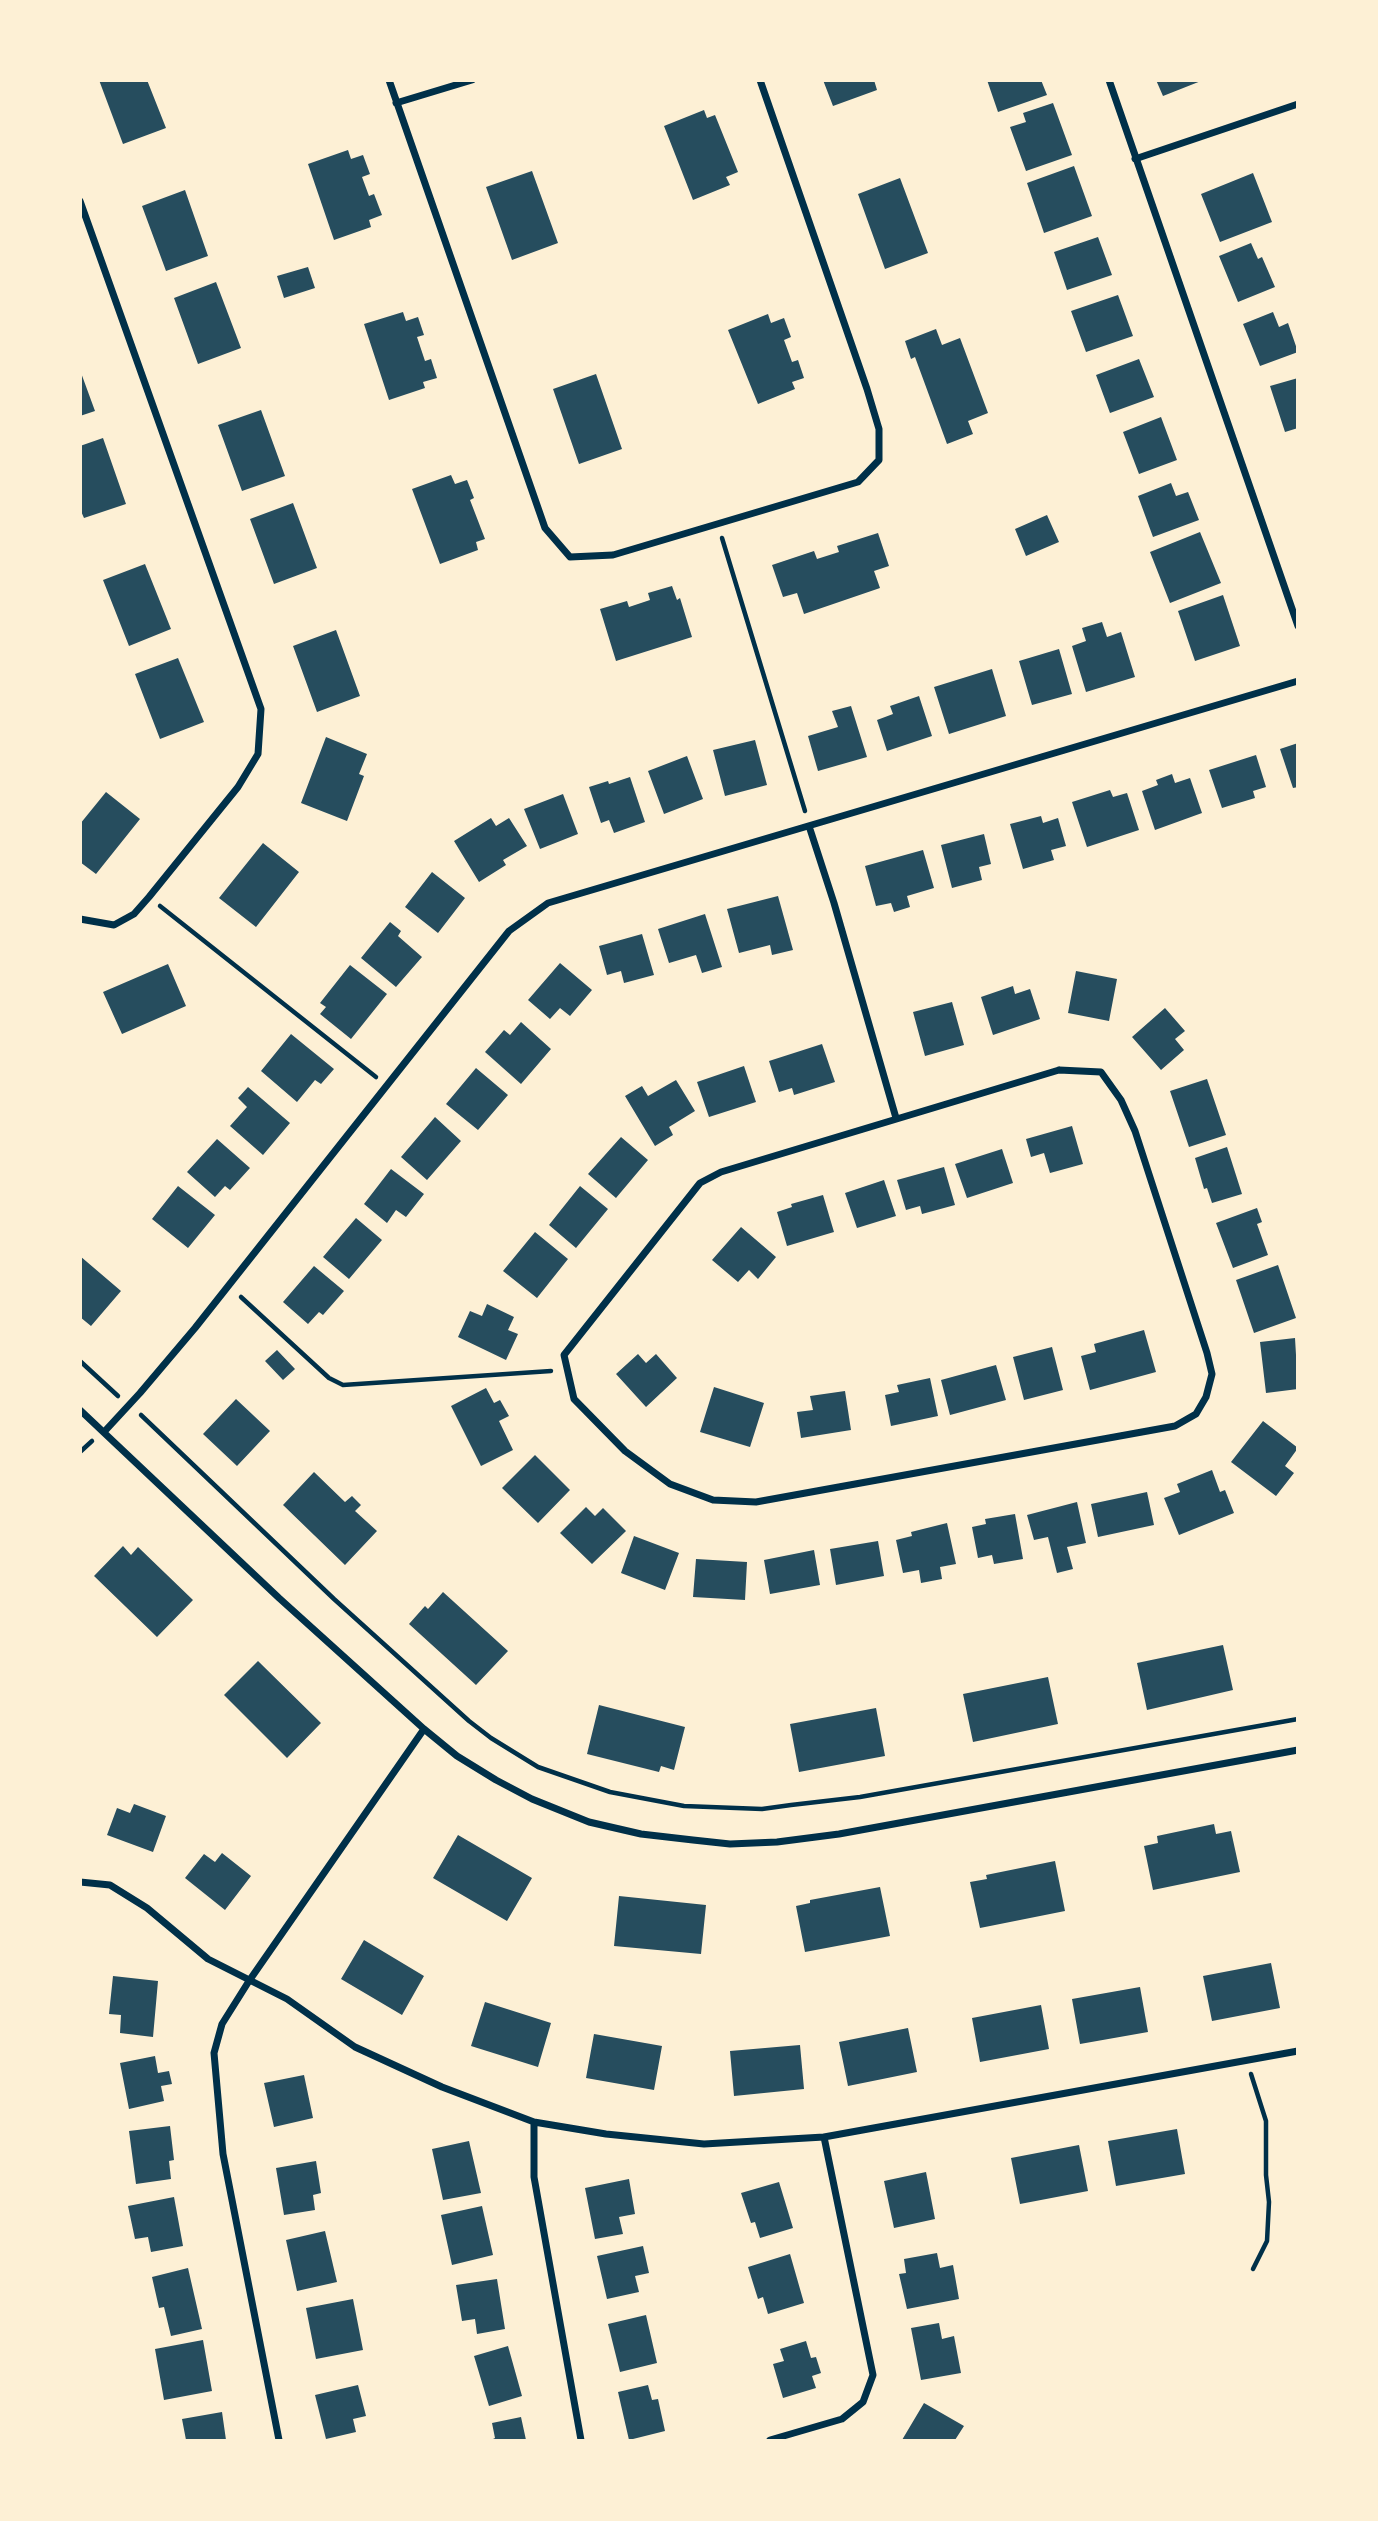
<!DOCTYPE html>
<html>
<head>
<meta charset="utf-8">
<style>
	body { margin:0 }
	#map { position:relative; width:1378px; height:2521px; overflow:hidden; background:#fdf0d5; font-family:"Exo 2",sans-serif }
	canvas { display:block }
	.frame { position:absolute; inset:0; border:82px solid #fdf0d5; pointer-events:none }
</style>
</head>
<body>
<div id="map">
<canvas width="1378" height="2521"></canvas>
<div class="frame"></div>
</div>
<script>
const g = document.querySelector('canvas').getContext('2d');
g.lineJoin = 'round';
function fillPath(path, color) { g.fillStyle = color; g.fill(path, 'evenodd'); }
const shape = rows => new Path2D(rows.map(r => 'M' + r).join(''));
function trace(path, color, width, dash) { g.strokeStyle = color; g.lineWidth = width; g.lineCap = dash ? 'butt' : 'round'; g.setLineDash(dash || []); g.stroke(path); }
fillPath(shape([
	[99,80,147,80,166,128,123,144],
	[823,80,874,80,877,90,833,106],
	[987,80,1041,80,1047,95,998,112],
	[1156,80,1201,80,1201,81,1163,96],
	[1053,103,1072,155,1026,171,1010,127,1026,122,1023,113],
	[704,110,707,118,715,115,738,172,726,177,730,185,693,200,664,126],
	[348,150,351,159,363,155,370,174,362,177,369,196,374,194,382,215,369,220,371,227,334,240,308,164],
	[1074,166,1092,216,1044,233,1027,183],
	[532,171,558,243,512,260,486,187],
	[1253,173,1272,222,1220,242,1201,194],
	[900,178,928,253,885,269,858,194],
	[185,190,208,256,166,271,142,206],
	[1098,237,1112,275,1067,290,1054,252],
	[1251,243,1258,259,1262,257,1275,287,1238,302,1219,256],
	[308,267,315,288,284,298,277,276],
	[216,282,241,348,198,364,174,298],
	[1118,295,1133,336,1086,352,1071,311],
	[403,312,406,321,418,317,424,335,417,337,425,361,431,359,437,378,423,382,425,388,389,400,364,324],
	[1273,312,1279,327,1288,323,1298,352,1260,366,1243,324],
	[768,314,771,323,784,318,791,337,784,340,792,362,798,360,804,378,792,382,795,389,758,404,728,330],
	[936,329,942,345,960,338,988,413,968,421,973,434,947,444,915,357,911,359,905,341],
	[1139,359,1154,397,1110,413,1096,375],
	[80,370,95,411,80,416],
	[596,374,622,449,579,464,553,389],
	[1298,378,1298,428,1285,432,1270,386],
	[261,410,285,476,242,491,218,425],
	[1161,417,1177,460,1139,474,1123,432],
	[103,438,126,504,84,518,80,509,80,446],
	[451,475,455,484,467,480,474,498,470,500,485,539,476,542,478,550,440,564,412,489],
	[1171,483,1176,496,1188,492,1199,520,1153,537,1138,496],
	[293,503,317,568,274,584,250,519],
	[1047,515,1059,542,1026,556,1015,529],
	[1200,532,1221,583,1170,603,1150,552],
	[878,533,889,566,874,571,880,588,804,614,797,593,783,597,772,565,814,551,817,559,839,552,837,546],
	[145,564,171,629,129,646,103,580],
	[672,586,677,600,680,598,692,637,616,661,600,609,627,601,629,607,650,600,648,593],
	[1223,595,1240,646,1195,661,1178,611],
	[1102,622,1107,637,1121,632,1135,677,1086,692,1072,646,1086,641,1082,628],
	[336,630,360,696,317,712,293,646],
	[1059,649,1072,694,1032,705,1019,661],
	[178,658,204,722,160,739,135,674],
	[992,669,1006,716,949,734,934,687],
	[919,696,932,736,887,751,877,720,893,714,890,706],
	[851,706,867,757,818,771,808,736,838,727,832,711],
	[326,737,367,754,359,774,364,776,347,821,301,803],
	[755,740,767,785,725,796,713,750],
	[1298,743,1298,787,1293,788,1280,749],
	[1256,755,1266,787,1253,791,1255,798,1222,808,1209,770],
	[687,756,703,799,664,814,648,771],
	[1172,774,1175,783,1190,778,1202,813,1155,830,1142,791,1158,785,1156,780],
	[630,777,645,822,614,833,609,820,601,823,589,787,608,781,609,784],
	[1110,790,1113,797,1127,793,1139,830,1087,847,1072,802],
	[106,792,140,819,96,874,80,862,80,824],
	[563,794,578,834,540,849,524,809],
	[1041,816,1043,823,1058,818,1066,846,1051,850,1054,860,1023,869,1010,824],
	[491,818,496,826,509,818,527,846,503,860,506,865,479,882,454,841],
	[984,834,991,864,979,867,982,880,952,888,941,845],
	[263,843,299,872,256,927,219,898],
	[923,850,934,888,907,896,910,907,894,912,891,903,876,906,865,866],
	[432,872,465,898,438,933,405,907],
	[778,896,793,950,772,955,770,945,739,953,727,909],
	[705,914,722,967,702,973,696,955,669,963,658,929],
	[390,922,401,931,398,936,422,957,396,987,361,958],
	[642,934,654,975,624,983,621,971,607,975,599,946],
	[560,963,592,990,570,1016,560,1008,550,1019,528,1000],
	[168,964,186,1006,122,1034,103,992],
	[350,965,387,994,351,1039,320,1014,326,1007,320,1003],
	[1076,971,1117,979,1109,1021,1068,1013],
	[1013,986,1015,994,1030,989,1040,1019,993,1035,981,997],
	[952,1002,964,1045,925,1056,913,1012],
	[1165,1008,1185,1031,1175,1039,1184,1050,1161,1070,1132,1037],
	[521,1022,551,1049,521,1084,485,1052,504,1030,510,1035],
	[291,1034,334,1069,321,1084,315,1080,297,1102,261,1071],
	[822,1044,835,1082,794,1095,792,1088,779,1092,769,1061],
	[744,1066,756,1102,709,1117,697,1082],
	[476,1068,508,1095,478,1130,446,1104],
	[1207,1079,1226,1135,1189,1147,1170,1091],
	[676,1080,695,1111,669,1127,673,1135,655,1146,625,1096,642,1086,648,1096],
	[248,1087,290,1123,263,1155,230,1126,247,1107,238,1098],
	[435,1117,461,1141,427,1180,401,1157],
	[1072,1126,1083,1164,1050,1173,1044,1153,1031,1157,1026,1139],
	[621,1137,648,1160,616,1198,588,1174],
	[217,1139,250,1168,230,1190,225,1186,215,1197,187,1172],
	[1227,1147,1242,1194,1212,1203,1207,1188,1204,1189,1195,1158],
	[1002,1149,1013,1183,967,1198,955,1164],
	[944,1167,955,1205,922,1214,920,1206,906,1210,897,1180],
	[391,1169,424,1194,406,1217,396,1210,387,1223,364,1204],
	[884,1180,896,1216,857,1228,845,1193],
	[178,1186,215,1215,188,1248,152,1219],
	[580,1186,608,1209,576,1248,549,1225],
	[823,1195,834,1232,787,1246,777,1212,792,1207,791,1204],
	[1257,1208,1262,1222,1257,1224,1268,1255,1233,1268,1216,1223],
	[356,1218,382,1240,349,1279,323,1257],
	[741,1227,776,1257,758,1279,749,1270,738,1282,712,1260],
	[535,1232,568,1259,537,1298,503,1271],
	[80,1256,121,1291,91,1326,80,1317],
	[1278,1265,1296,1318,1254,1333,1236,1280],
	[314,1266,344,1291,323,1315,319,1312,308,1324,283,1302],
	[487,1304,514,1317,508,1330,518,1334,506,1360,458,1337,470,1311,482,1316],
	[1144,1330,1156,1372,1090,1390,1081,1356,1096,1352,1094,1344],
	[1295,1338,1298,1389,1266,1393,1260,1342],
	[1052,1347,1063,1390,1024,1400,1013,1357],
	[277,1350,295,1369,283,1380,265,1361],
	[638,1354,646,1363,656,1354,677,1378,646,1407,616,1374],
	[996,1365,1006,1400,950,1415,941,1380],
	[930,1378,938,1416,891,1426,885,1395,899,1392,897,1385],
	[714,1387,764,1403,750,1447,700,1432],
	[486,1388,494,1403,500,1400,509,1416,499,1421,513,1450,481,1466,451,1406],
	[845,1391,851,1430,801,1438,797,1412,813,1410,810,1396],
	[236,1399,270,1431,237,1466,203,1434],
	[1263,1421,1298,1448,1285,1466,1294,1473,1276,1496,1231,1462],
	[535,1455,570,1490,538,1523,502,1488],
	[1212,1470,1220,1492,1225,1490,1234,1513,1179,1535,1164,1498,1180,1492,1177,1484],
	[314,1472,345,1502,352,1496,361,1505,355,1511,377,1531,345,1565,283,1505],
	[1147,1492,1154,1525,1098,1537,1091,1504],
	[1077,1502,1086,1543,1067,1547,1073,1569,1057,1573,1048,1537,1034,1540,1027,1515],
	[586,1507,595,1516,603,1508,626,1531,592,1564,560,1533],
	[1015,1514,1023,1559,994,1564,992,1555,978,1558,972,1527,986,1524,985,1519],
	[947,1523,956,1564,940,1567,942,1579,921,1583,919,1570,903,1573,896,1540,912,1536,911,1532],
	[634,1536,679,1553,665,1590,621,1573],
	[878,1541,884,1576,836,1585,830,1549],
	[123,1546,131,1555,138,1547,193,1600,157,1637,94,1576],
	[814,1550,820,1585,770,1594,764,1560],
	[696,1559,747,1562,745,1600,693,1597],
	[443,1592,508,1651,476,1685,409,1624,425,1606,428,1609],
	[1223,1645,1233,1690,1147,1710,1137,1663],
	[258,1661,321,1723,287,1758,224,1695],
	[1048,1677,1058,1724,973,1742,963,1694],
	[599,1705,685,1727,674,1770,661,1766,659,1772,587,1754],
	[876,1708,885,1756,799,1772,790,1724],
	[134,1804,166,1816,153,1852,107,1835,117,1808,130,1813],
	[1214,1824,1216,1834,1231,1831,1240,1872,1153,1890,1144,1846,1158,1843,1157,1836],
	[458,1835,532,1878,507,1921,433,1878],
	[222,1853,251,1876,225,1910,185,1878,204,1854,215,1862],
	[1055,1861,1065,1911,980,1928,970,1882,987,1879,986,1875],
	[880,1887,890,1936,805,1952,796,1906,810,1903,810,1900],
	[619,1896,706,1905,701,1954,614,1946],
	[364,1940,424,1976,402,2015,341,1979],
	[1271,1963,1280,2008,1212,2021,1203,1976],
	[113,1976,158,1981,153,2037,120,2033,121,2015,109,2014],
	[1140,1987,1148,2032,1080,2044,1072,1999],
	[485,2002,551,2023,538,2067,471,2046],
	[1041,2005,1049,2049,980,2062,972,2018],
	[908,2028,917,2072,848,2086,839,2042],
	[594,2034,662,2046,654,2090,586,2078],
	[800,2045,804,2089,734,2096,730,2051],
	[155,2056,158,2073,169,2071,172,2084,161,2086,164,2101,129,2109,120,2063],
	[304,2075,313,2118,274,2127,264,2083],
	[170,2126,174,2160,169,2161,171,2179,136,2184,129,2131],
	[1177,2129,1185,2174,1116,2186,1108,2141],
	[469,2141,481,2193,443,2200,432,2149],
	[1079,2145,1088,2191,1020,2204,1011,2158],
	[316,2161,321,2193,313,2195,315,2210,284,2215,276,2168],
	[926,2172,935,2219,894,2228,884,2181],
	[629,2179,635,2214,619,2217,623,2234,595,2239,585,2188],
	[779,2182,793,2228,760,2238,755,2222,751,2223,741,2193],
	[174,2197,183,2246,151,2252,148,2237,135,2239,128,2206],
	[482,2206,493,2255,452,2265,441,2215],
	[325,2231,337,2282,297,2291,286,2240],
	[643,2246,649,2273,635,2276,639,2292,607,2299,597,2256],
	[937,2253,940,2268,953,2265,959,2299,907,2309,899,2274,906,2273,904,2259],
	[790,2254,804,2303,768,2314,763,2297,758,2299,748,2267],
	[188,2268,202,2329,171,2336,164,2307,159,2308,152,2277],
	[497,2279,505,2329,477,2334,475,2319,462,2321,456,2285],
	[353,2299,363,2350,316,2359,306,2308],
	[646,2315,657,2363,620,2372,608,2324],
	[939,2323,942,2339,954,2336,961,2373,921,2380,911,2328],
	[203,2340,212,2391,164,2400,155,2349],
	[806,2341,811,2358,816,2357,821,2373,812,2376,816,2388,783,2398,773,2364,784,2361,780,2349],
	[508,2346,522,2396,489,2406,474,2356],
	[358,2385,366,2416,353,2419,356,2432,326,2439,315,2395],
	[648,2385,652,2400,658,2399,665,2431,629,2440,618,2392],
	[924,2403,964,2426,955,2440,902,2440],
	[222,2412,226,2440,186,2440,182,2419],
	[521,2417,526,2440,491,2440,495,2438,492,2423]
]), '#264d5e');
trace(shape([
	[722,538,805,811],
	[160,906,376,1077],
	[241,1297,329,1378,343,1385,551,1371],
	[80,1361,118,1396],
	[141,1415,334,1599,469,1721,491,1738,538,1767,610,1792,684,1806,762,1809,791,1805,860,1797,1298,1719],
	[80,1452,92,1441],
	[1251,2074,1266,2121,1266,2175,1269,2202,1267,2241,1253,2269]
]), '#003049', 4.5);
trace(shape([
	[389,80,545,528,570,557,613,555,858,482,879,460,879,429,867,389,760,80],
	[1109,80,1298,626],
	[396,103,472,80],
	[1135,159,1298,104],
	[80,201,261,709,258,754,238,787,149,897,134,914,114,925,80,919],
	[809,826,834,903,896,1118],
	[1059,1070,1101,1072,1121,1100,1135,1131,1207,1353,1212,1374,1206,1397,1196,1414,1175,1426,756,1502,713,1500,670,1484,625,1451,574,1399,564,1355,700,1183,721,1172,1059,1070],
	[80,1410,279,1598,424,1729,457,1756,496,1780,532,1799,589,1822,641,1834,693,1840,730,1844,777,1842,839,1834,1298,1750],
	[104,1432,140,1393,195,1328,509,931,548,903,1298,681],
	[80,1882,110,1885,147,1908,208,1959,287,1999,355,2047,442,2087,534,2122,606,2134,704,2144,824,2137,1298,2051],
	[534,2122,534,2177,581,2440],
	[279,2440,223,2154,214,2053,222,2024,249,1981,424,1729],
	[770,2440,842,2419,863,2402,873,2375,824,2137]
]), '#003049', 7);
</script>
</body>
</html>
